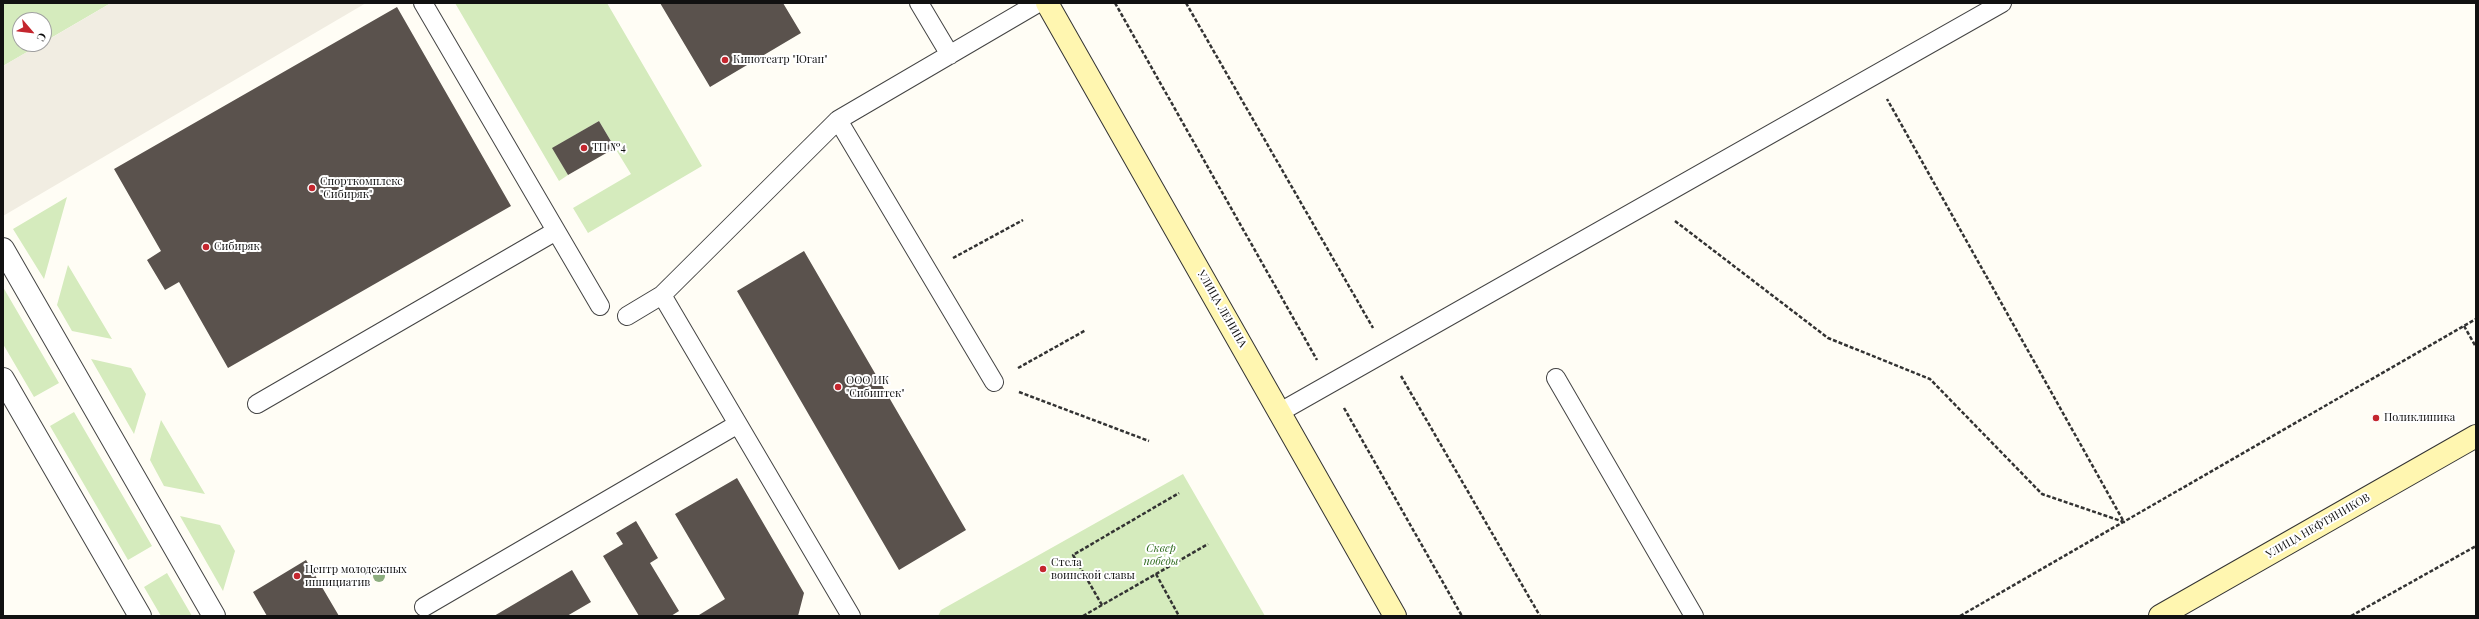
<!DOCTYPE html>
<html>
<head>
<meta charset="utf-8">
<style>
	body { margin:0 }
	#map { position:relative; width:2479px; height:619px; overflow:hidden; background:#fffdf5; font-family:"Playfair Display",serif }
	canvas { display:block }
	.frame { position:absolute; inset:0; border:4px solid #111; pointer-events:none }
	.north { position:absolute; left:12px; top:12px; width:40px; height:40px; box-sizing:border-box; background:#fff; border:1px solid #a0a0a0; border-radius:50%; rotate:118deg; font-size:11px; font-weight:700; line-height:16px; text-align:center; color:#111 }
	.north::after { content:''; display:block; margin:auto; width:14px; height:18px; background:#c4262e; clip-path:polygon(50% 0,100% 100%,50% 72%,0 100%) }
</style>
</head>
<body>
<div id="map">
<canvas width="2479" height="619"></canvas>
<div class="frame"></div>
<div class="north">С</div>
</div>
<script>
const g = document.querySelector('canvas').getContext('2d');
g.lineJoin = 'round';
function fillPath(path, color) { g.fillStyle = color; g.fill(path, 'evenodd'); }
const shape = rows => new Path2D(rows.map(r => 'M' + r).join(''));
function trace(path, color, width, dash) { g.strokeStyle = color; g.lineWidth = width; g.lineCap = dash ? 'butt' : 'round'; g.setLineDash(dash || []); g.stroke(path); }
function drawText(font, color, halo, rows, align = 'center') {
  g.font = font + ' "Playfair Display",serif'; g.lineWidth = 4; g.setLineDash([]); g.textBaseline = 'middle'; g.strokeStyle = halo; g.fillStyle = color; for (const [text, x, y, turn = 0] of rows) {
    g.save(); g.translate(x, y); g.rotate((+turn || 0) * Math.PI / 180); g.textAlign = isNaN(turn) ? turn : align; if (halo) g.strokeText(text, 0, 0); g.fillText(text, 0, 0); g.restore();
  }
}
fillPath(shape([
	[3,3,111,3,44,42,44,20,20,20,20,44,41,44,3,66],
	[455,3,607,3,702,166,588,233,573,208,631,174,615,148,599,121,553,148,568,175,559,181],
	[67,197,44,279,13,229],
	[68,265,112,339,72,331,57,305],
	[3,287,59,383,34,397,3,344],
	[91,359,131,368,146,394,134,434],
	[74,412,152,546,128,560,50,426],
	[161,420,205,494,164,486,150,460],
	[1183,474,1265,616,938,616,941,610],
	[180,516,220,525,235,551,223,591],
	[167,573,192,616,161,616,144,587]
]), '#d5ebbd');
fillPath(shape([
	[111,3,366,3,3,216,3,66]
]), '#f1ede2');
fillPath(shape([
	[660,3,783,3,801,33,710,87],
	[397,7,511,206,228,368,179,282,165,290,147,260,161,251,114,169],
	[599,121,615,148,568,175,552,148],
	[804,251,966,530,899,570,737,291],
	[737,478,804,593,798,616,699,615,725,599,675,514],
	[636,521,658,558,650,563,679,611,671,616,639,616,603,556,623,544,616,533],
	[306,560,339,616,267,616,253,592],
	[572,570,591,602,567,616,494,616]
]), '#5a524d');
const service = shape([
	[423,3,600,306],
	[919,3,950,55],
	[838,120,1038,3],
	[662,295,851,616],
	[627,316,662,295,838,120,994,382],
	[1556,378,1694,616],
	[257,404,556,231],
	[1280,412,2002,3],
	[424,607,738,424]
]);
const pedestrian = shape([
	[3,249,214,616],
	[3,379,140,616]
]);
const secondary = shape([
	[1047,3,1395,616],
	[2160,616,2476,436]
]);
trace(service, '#444', 20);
trace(pedestrian, '#444', 24);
trace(secondary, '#333', 24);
trace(shape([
	[1115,3,1317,360],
	[1186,3,1373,328],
	[1675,221,1828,338,1930,379,2042,494,2124,522,1887,99],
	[953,258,1023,220],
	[2464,326,2476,347],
	[1018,368,1086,330],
	[1401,376,1540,616],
	[1019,392,1149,441],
	[1344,408,1462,616],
	[1156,574,1179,616],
	[1102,605,1073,555,1179,493],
	[1083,616,1208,544],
	[1960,616,2476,319],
	[2351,616,2476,546]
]), '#333', 2.5, [4, 2]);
trace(service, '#fff', 18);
trace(pedestrian, '#fff', 22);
trace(secondary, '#fff6b0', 22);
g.fillStyle = '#8dad7f';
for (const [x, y] of [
	[379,576]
]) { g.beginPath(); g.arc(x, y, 6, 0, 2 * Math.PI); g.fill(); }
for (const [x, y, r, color] of [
	[725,60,4,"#c4262e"],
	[584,148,4,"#c4262e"],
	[312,188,4,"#c4262e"],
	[206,247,4,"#c4262e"],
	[838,387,4,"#c4262e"],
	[2376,418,4,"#c4262e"],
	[1043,569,4,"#c4262e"],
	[297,576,4,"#c4262e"]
]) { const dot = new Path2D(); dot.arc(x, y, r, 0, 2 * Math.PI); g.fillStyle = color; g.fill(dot); trace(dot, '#fff', 1.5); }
drawText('11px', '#111', '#fff', [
	["Кинотеатр \"Юган\"",733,60],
	["ТП №4",592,148],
	["Спорткомплекс",320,182],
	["\"Сибиряк\"",320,195],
	["Сибиряк",214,247],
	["ООО ИК",846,381],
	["\"Сибинтек\"",846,394],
	["Поликлиника",2384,418],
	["Стела",1051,563],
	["воинской славы",1051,576],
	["Центр молодежных",305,570],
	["иннициатив",305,583]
], 'left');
drawText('11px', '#111', '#fff', [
	["УЛИЦА ЛЕНИНА",1222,309,60],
	["УЛИЦА НЕФТЯНИКОВ",2318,526,-30]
]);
drawText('italic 11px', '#2f6b1f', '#fff', [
	["Сквер",1161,549],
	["победы",1161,562]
]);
</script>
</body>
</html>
